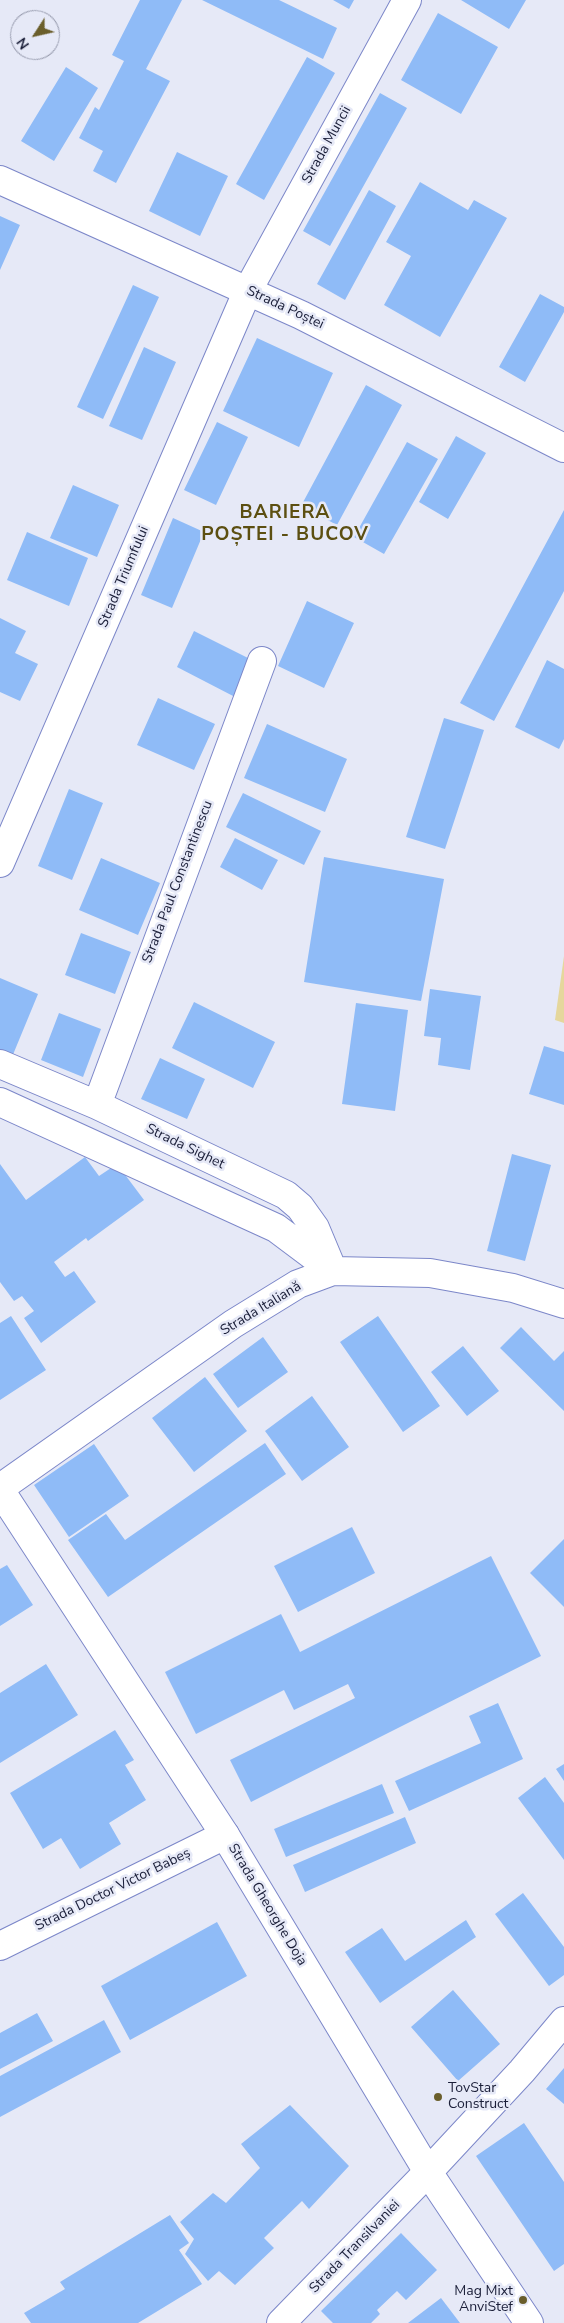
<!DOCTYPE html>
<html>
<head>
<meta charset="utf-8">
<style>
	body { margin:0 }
	#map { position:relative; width:564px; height:2323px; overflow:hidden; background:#e6e9f7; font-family:"Nunito Sans",sans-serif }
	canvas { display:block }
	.north { position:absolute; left:10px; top:10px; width:50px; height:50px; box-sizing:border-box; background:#e6e9f7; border:1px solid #9498ab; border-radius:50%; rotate:235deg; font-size:14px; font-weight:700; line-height:20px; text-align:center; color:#1a1e38 }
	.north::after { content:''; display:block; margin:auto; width:18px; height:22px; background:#6a5e2b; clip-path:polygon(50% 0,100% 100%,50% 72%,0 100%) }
</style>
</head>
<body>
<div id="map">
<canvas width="564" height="2323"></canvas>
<div class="north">N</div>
</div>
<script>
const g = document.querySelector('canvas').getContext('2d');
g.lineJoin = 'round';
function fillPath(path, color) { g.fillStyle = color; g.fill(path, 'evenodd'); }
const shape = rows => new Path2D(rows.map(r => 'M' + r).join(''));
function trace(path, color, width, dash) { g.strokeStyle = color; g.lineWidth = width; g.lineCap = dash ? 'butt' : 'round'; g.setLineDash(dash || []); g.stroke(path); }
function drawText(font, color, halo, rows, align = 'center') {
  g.font = font + ' "Nunito Sans",sans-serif'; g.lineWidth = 5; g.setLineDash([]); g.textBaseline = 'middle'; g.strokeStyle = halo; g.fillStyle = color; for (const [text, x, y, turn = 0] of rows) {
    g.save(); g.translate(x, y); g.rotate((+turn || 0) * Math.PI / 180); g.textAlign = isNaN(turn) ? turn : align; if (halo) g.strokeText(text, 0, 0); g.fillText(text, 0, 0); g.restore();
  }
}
fillPath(shape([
	[564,956,564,1023,555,1020]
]), '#e5d79c');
fillPath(shape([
	[140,0,182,0,146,69,170,81,116,183,93,171,103,151,79,138,95,107,99,110,124,61,112,55],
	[202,0,279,0,337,28,323,59],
	[333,0,354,0,349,9],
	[461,0,526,0,509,29],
	[438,13,498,47,461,114,401,80],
	[307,57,335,73,264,200,236,184],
	[66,67,98,88,54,161,21,141],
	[380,93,407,108,330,246,303,231],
	[177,152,228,176,200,236,149,211],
	[420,182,468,210,474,200,507,218,440,337,384,305,411,256,386,242],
	[369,190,396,206,345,300,317,284],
	[0,216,20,225,0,270],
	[133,285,159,297,103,419,77,407],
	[540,294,564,307,564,312,525,382,499,367],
	[257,338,333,373,299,447,223,411],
	[144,347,176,362,142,440,109,426],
	[366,385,402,405,337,525,301,506],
	[217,422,248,437,216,505,184,490],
	[456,436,486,453,448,519,419,502],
	[407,442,438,459,384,554,354,537],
	[73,485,119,505,97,557,50,538],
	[564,510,564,591,494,721,460,703],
	[173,518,204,532,172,608,141,595],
	[27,532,88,558,69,606,7,580],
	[307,601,354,623,324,688,278,666],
	[0,618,26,631,15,653,38,664,20,701,0,692],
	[194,631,254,661,235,697,177,667],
	[547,660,564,669,564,739,559,749,515,727],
	[158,698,215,724,194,770,137,745],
	[444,718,484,730,445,849,406,837],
	[267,724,347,759,325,812,244,778],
	[69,789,103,803,72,880,38,866],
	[243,793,321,831,304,865,226,827],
	[235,838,278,860,262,890,220,867],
	[324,857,444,879,421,1001,304,982],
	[101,858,160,883,138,935,79,910],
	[81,933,131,952,115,994,65,975],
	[0,978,38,994,12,1057,0,1052],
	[430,989,481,996,470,1070,438,1065,441,1038,424,1036],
	[194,1002,275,1042,253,1088,172,1048],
	[356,1003,408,1010,395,1111,342,1104],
	[59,1013,101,1029,83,1077,41,1060],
	[544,1046,564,1052,564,1105,529,1094],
	[160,1058,205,1079,187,1119,141,1099],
	[512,1154,551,1165,525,1261,487,1251],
	[85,1157,99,1176,117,1164,144,1200,88,1241,86,1238,54,1262,65,1277,74,1271,96,1302,41,1343,24,1318,34,1311,22,1296,14,1301,0,1282,0,1164,26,1200],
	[11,1316,46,1370,0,1400,0,1323],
	[378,1316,440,1406,403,1432,340,1342],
	[521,1327,554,1361,564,1351,564,1411,500,1348],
	[263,1337,288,1372,238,1408,213,1374],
	[463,1346,499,1391,467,1416,431,1372],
	[205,1377,247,1431,194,1472,152,1418],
	[312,1396,349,1447,302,1481,265,1431],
	[265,1443,286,1474,108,1597,68,1540,106,1514,125,1540],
	[94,1444,129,1496,69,1537,34,1485],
	[352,1527,375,1573,298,1612,274,1566],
	[564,1539,564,1607,530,1573],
	[491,1556,541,1656,251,1802,230,1760,355,1698,348,1684,294,1710,284,1690,196,1734,165,1672,281,1614,300,1652],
	[7,1565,33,1605,0,1626,0,1569],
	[46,1664,78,1715,0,1763,0,1693],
	[498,1703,523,1759,409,1811,395,1781,481,1743,469,1716],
	[115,1730,134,1760,125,1765,146,1800,109,1823,121,1844,80,1869,61,1838,43,1849,10,1793],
	[564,1764,564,1781,556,1769],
	[545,1777,564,1803,564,1860,518,1798],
	[382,1784,394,1813,286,1857,274,1829],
	[405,1817,416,1843,305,1892,293,1865],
	[523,1893,564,1947,564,1975,549,1986,495,1914],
	[466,1920,476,1937,380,2003,345,1952,382,1928,405,1961],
	[217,1922,247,1976,130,2040,101,1986],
	[453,1990,500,2044,458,2081,411,2027],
	[37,2013,53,2041,0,2069,0,2033],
	[104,2020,121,2052,0,2117,0,2076],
	[564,2068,564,2104,546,2089],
	[290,2105,349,2166,309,2209,302,2201,264,2238,274,2248,235,2285,219,2271,208,2281,185,2254,194,2239,180,2222,213,2193,226,2203,260,2168,241,2144],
	[524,2123,564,2182,564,2264,554,2271,476,2156],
	[170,2215,189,2243,179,2250,202,2284,138,2323,31,2323,24,2313,65,2289,60,2282],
	[401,2233,437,2270,406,2300,397,2291,377,2310,380,2314,371,2323,333,2323,321,2311],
	[441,2298,460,2323,408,2323]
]), '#8fbbf7');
const minor = shape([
	[0,863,248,290,407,0],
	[0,1064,97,1105,286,1195,300,1207,315,1228,333,1271],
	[0,1102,276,1228,332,1270],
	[97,1105,262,661],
	[0,1488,233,1324,298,1284,333,1271,430,1273,513,1288,564,1304],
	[0,1946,225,1835]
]);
const secondary = shape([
	[0,180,301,315,564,448],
	[0,1490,225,1835,428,2172,529,2323],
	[281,2323,428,2172,522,2071,564,2021]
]);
trace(minor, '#7c87c9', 30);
trace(secondary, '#7c87c9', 30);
trace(minor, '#fff', 28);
trace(secondary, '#fff', 28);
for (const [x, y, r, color] of [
	[438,2097,5,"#6a5e2b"],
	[523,2300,5,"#6a5e2b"]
]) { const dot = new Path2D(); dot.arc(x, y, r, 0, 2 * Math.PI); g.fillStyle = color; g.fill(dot); trace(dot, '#e6e9f7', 2); }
drawText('14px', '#1a1e38', '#e6e9f7', [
	["Strada Muncii",327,145,-61],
	["Strada Poștei",285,308,25],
	["Strada Triumfului",124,577,-67],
	["Strada Paul Constantinescu",178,882,-69],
	["Strada Sighet",185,1147,26],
	["Strada Italiană",261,1309,-31],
	["Strada Doctor Victor Babeș",113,1890,-26],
	["Strada Gheorghe Doja",267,1905,59],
	["Strada Transilvaniei",355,2247,-46]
]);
drawText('14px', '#1a1e38', '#e6e9f7', [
	["TovStar",448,2089],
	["Construct",448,2105],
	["Mag Mixt",513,2292,"right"],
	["AnviStef",513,2308,"right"]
], 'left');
g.letterSpacing = '1px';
drawText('bold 19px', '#5c4f11', '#e6e9f7', [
	["BARIERA",285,513],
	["POȘTEI - BUCOV",285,535]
]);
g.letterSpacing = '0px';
</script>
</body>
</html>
